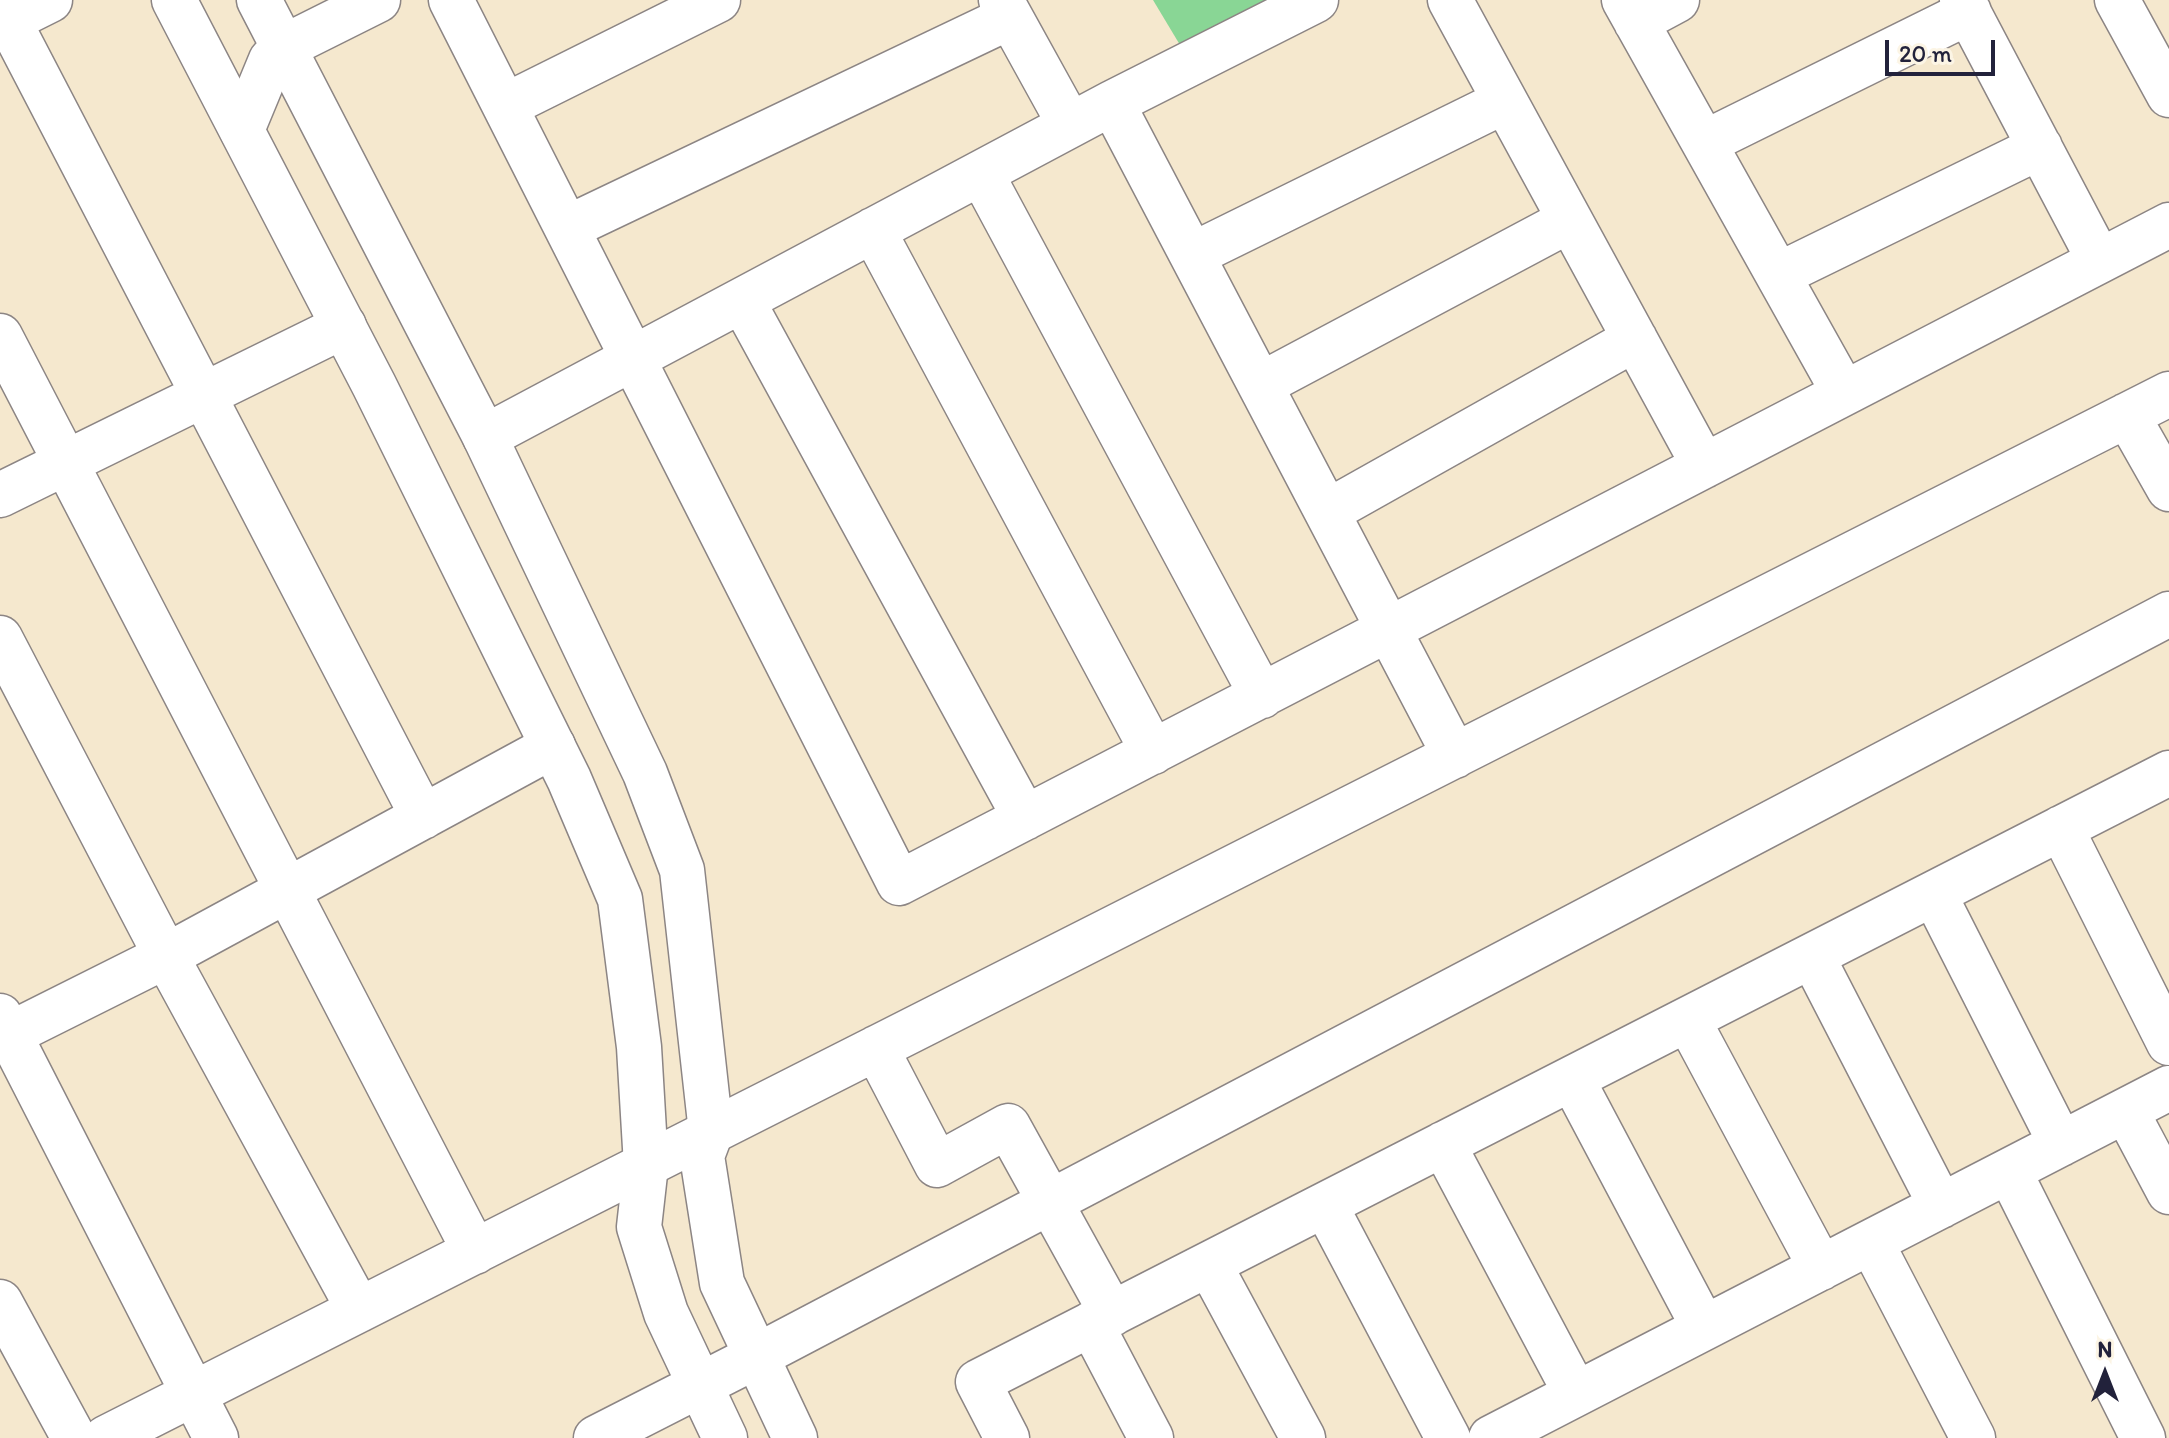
<!DOCTYPE html>
<html>
<head>
<meta charset="utf-8">
<style>
	body { margin:0 }
	#map { position:relative; width:2169px; height:1438px; overflow:hidden; background:#f5e8ce; font-family:Itim,sans-serif }
	canvas { display:block }
	.north { position:absolute; left:2065px; top:1334px; width:80px; height:80px; -webkit-text-stroke:6px #fcf5e5; paint-order:stroke; rotate:0deg; font-size:22px; font-weight:700; line-height:32px; text-align:center; color:#22223b }
	.north::after { content:''; display:block; margin:auto; width:28px; height:36px; background:#22223b; clip-path:polygon(50% 0,100% 100%,50% 72%,0 100%) }
	.scale { position:absolute; left:1885px; top:40px; width:110px; height:36px; box-sizing:border-box; border:4px solid #22223b; border-top:0; padding-left:10px; font-size:24px; line-height:28px; white-space:nowrap; color:#22223b; -webkit-text-stroke:6px #fcf5e5; paint-order:stroke }
</style>
</head>
<body>
<div id="map">
<canvas width="2169" height="1438"></canvas>
<div class="north">N</div>
<div class="scale">20 m</div>
</div>
<script>
const g = document.querySelector('canvas').getContext('2d');
g.lineJoin = 'round';
function fillPath(path, color) { g.fillStyle = color; g.fill(path, 'evenodd'); }
const shape = rows => new Path2D(rows.map(r => 'M' + r).join(''));
function trace(path, color, width, dash) { g.strokeStyle = color; g.lineWidth = width; g.lineCap = dash ? 'butt' : 'round'; g.setLineDash(dash || []); g.stroke(path); }
fillPath(shape([
	[1153,0,1274,0,1183,50]
]), '#89d695');
const minor = shape([
	[451,0,899,883,2169,225],
	[1001,0,1070,125],
	[1450,0,1704,466],
	[1624,0,1844,393],
	[1962,0,2099,260],
	[2117,0,2169,95],
	[0,4,423,817],
	[1636,22,1677,0],
	[0,25,50,0],
	[1112,103,1455,756],
	[505,106,718,0],
	[242,130,271,60,284,47,378,0],
	[1704,143,1969,12],
	[981,173,1262,696],
	[567,228,1010,17],
	[873,230,1153,752],
	[1192,255,1505,101],
	[1778,275,2040,147],
	[742,300,1025,818],
	[0,336,475,1252],
	[1260,385,1570,220],
	[2127,415,2169,489],
	[485,437,1112,103,1316,0],
	[0,495,344,326],
	[1327,512,1635,339],
	[0,638,166,956,359,1310],
	[2061,828,2169,1043],
	[1934,894,2061,1144],
	[1812,956,1941,1206],
	[0,1016,216,1438],
	[1688,1020,1821,1268],
	[0,1039,166,956,553,746],
	[876,1048,937,1165,1008,1126,1112,1314],
	[1572,1079,1704,1328],
	[2126,1111,2169,1192],
	[1443,1144,1576,1394],
	[2009,1171,2143,1438],
	[1325,1205,1448,1438],
	[1871,1242,1973,1438],
	[1209,1264,1303,1438],
	[0,1302,74,1438],
	[1091,1324,1151,1438],
	[106,1438,2169,394],
	[596,1438,757,1356,2169,614],
	[1007,1438,978,1382,2169,773],
	[1491,1438,2169,1088]
]);
const major = shape([
	[174,0,374,385,569,779,620,899,639,1047,646,1165,639,1227,666,1313,725,1438],
	[259,0,485,437,645,773,682,870,711,1132,702,1156,722,1283,795,1438]
]);
trace(minor, '#8c8584', 47);
trace(major, '#8c8584', 47);
trace(minor, '#fff', 44);
trace(major, '#fff', 44);
</script>
</body>
</html>
